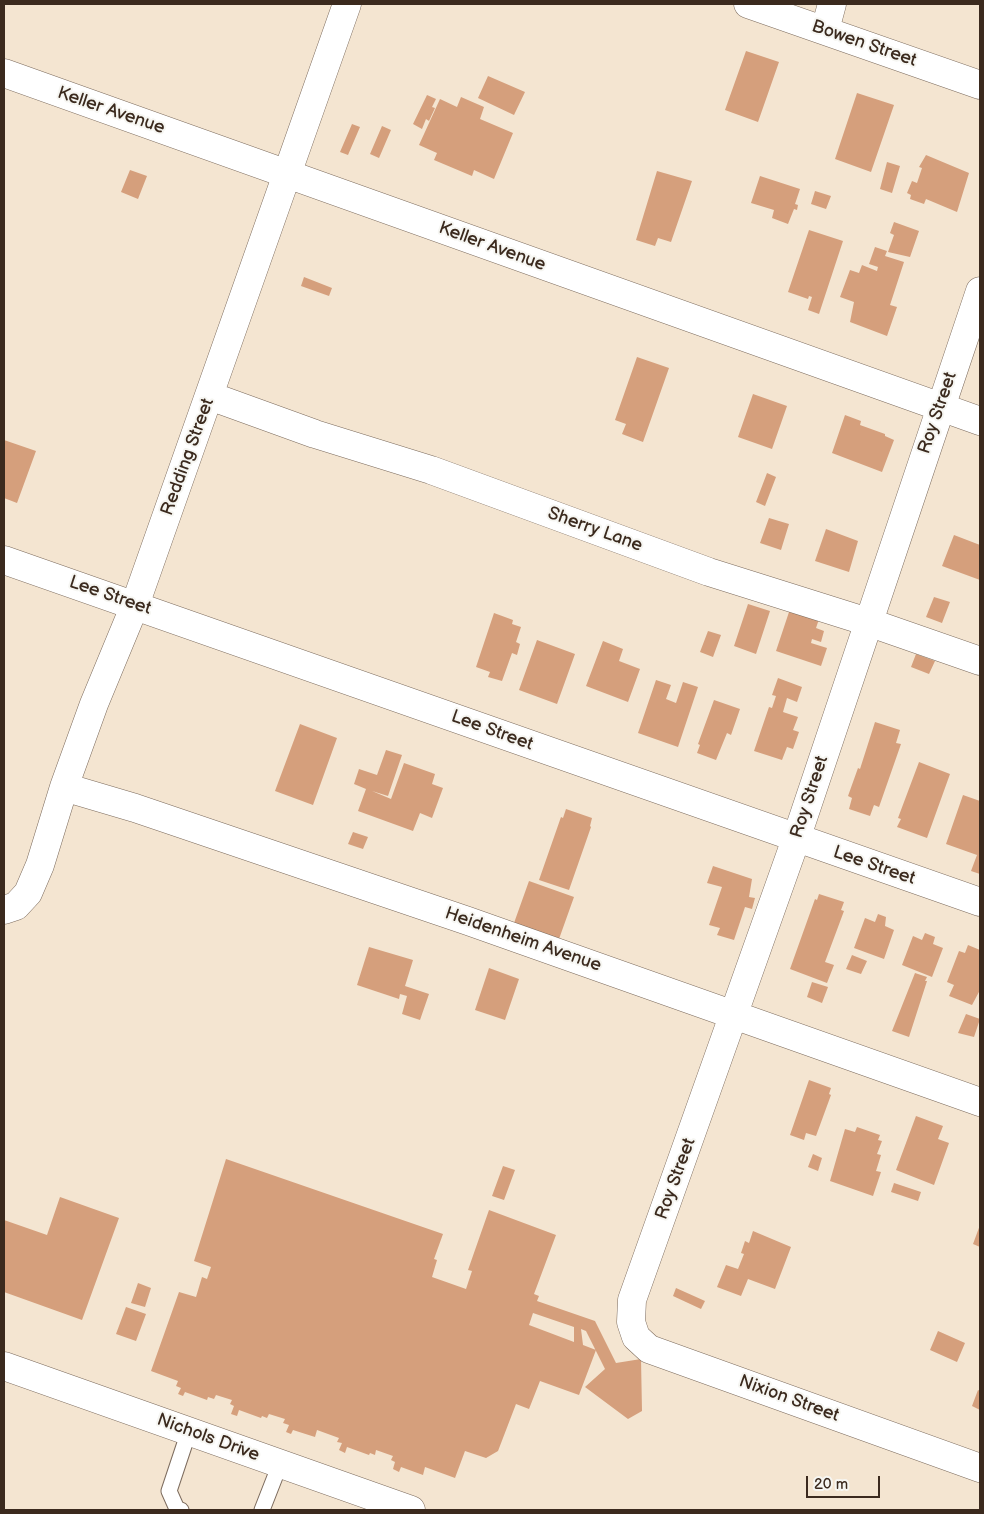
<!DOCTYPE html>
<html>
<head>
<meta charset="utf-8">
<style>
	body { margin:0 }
	#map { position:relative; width:984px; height:1514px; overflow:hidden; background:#f4e5d1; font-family:"Balsamiq Sans",sans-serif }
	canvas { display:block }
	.frame { position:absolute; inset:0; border:5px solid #3b2a1e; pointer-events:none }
	.scale { position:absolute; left:806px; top:1476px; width:74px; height:22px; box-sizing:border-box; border:2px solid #3b2a1e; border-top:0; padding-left:6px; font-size:15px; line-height:18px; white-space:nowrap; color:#3b2a1e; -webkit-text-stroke:4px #f6f6f2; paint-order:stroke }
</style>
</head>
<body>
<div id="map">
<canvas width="984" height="1514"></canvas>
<div class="frame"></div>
<div class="scale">20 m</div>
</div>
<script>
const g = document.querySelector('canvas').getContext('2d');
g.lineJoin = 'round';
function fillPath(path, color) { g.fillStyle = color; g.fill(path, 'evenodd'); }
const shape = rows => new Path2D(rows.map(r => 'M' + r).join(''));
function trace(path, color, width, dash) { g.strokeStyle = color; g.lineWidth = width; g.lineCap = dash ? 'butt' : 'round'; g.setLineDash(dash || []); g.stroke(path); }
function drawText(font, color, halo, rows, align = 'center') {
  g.font = font + ' "Balsamiq Sans",sans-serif'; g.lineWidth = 4; g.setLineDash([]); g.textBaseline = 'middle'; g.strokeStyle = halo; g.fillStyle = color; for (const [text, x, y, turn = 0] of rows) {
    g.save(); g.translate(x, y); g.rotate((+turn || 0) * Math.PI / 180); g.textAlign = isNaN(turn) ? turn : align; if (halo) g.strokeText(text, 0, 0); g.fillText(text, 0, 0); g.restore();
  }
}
fillPath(shape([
	[746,51,779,62,758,122,725,110],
	[488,76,525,92,514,115,478,98],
	[857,93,894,105,871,172,835,159],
	[427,95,436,99,432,107,435,108,429,121,426,119,422,129,413,124],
	[461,97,484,107,480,119,513,133,494,179,474,170,472,176,434,160,437,153,419,145,440,99,457,107],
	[352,124,360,127,348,155,340,152],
	[382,126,391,130,379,158,370,154],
	[926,155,969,173,957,212,926,199,924,204,910,199,911,195,907,193,912,181,917,183,922,168,919,167],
	[887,162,900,166,892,193,880,189],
	[130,170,147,176,138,199,121,192],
	[657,171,692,181,671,242,658,238,655,246,636,240],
	[760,176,800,189,795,204,798,205,797,210,794,209,788,224,772,218,774,210,751,203],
	[815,191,831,196,826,209,811,204],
	[894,222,919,231,910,257,888,252,894,235,890,233],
	[809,230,843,241,819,314,808,310,812,297,809,296,808,299,788,292],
	[875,247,887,251,885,256,904,262,890,305,897,307,887,336,850,322,854,302,840,297,850,270,859,273,862,265,877,271,878,267,869,264],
	[304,277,332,288,329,296,301,286],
	[637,357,669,368,643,442,622,434,626,424,615,420],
	[753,394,787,406,772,449,738,437],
	[845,415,861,421,860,425,885,434,885,436,894,440,882,472,832,453],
	[4,440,36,451,17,503,4,498],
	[767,473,776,477,765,506,756,502],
	[769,518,789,524,781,550,760,543],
	[826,529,858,541,849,572,815,561],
	[954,535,980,545,980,580,942,566],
	[934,597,950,602,942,623,926,617],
	[748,604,770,611,756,654,734,646],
	[790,609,819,619,816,628,824,631,821,642,812,639,811,643,827,648,821,666,776,651],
	[494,613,513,620,512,624,521,627,516,642,520,644,517,655,512,653,502,681,488,677,490,672,476,667],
	[708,631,721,635,713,657,700,652],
	[537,640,575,654,557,704,519,690],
	[603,641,623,649,619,661,640,669,628,702,586,686],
	[916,654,935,661,929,674,911,667],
	[778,678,802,687,797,702,787,698,783,712,798,717,793,730,799,732,793,749,787,747,782,760,754,751,769,707,772,708,776,696,772,695],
	[656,680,671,685,666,699,676,703,683,682,698,687,678,747,638,733],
	[714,700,740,709,731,735,727,733,716,760,697,753,700,745,698,744],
	[875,722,900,730,896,743,901,744,879,807,874,805,870,816,849,809,852,798,848,796,858,768,860,769],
	[300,724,337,738,313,805,275,791],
	[386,750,402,755,388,796,372,791,391,799,404,763,435,774,432,784,443,788,432,818,420,813,413,831,358,811,366,789,354,784,359,769,377,775],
	[919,762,950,774,927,838,897,827,901,819,898,818],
	[963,795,980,801,980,874,971,871,977,855,946,844],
	[566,809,592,818,590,826,591,827,569,890,539,880,561,817,563,818],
	[353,832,368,837,363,849,348,844],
	[713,866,752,879,749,897,755,898,752,909,745,907,734,940,717,935,720,928,709,925,722,887,707,883],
	[529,881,574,897,559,939,514,923],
	[819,894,844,902,841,910,844,911,825,962,834,965,827,983,790,969,815,899,817,900],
	[878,914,886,917,885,926,894,930,884,959,854,948,865,918,875,922],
	[925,933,935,937,933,944,943,948,932,977,902,965,913,936,922,940],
	[968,945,980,950,980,990,972,1005,949,996,954,985,947,982,959,951,965,953],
	[369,947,413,960,405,986,429,994,420,1020,402,1014,407,996,400,994,399,999,357,985],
	[852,955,867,961,861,974,846,969],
	[489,968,519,979,505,1020,475,1010],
	[915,973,927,977,925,981,927,981,909,1037,892,1031],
	[812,982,828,987,822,1003,807,997],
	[966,1014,980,1019,974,1037,958,1033],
	[809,1080,831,1088,829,1094,831,1095,816,1136,806,1133,804,1140,790,1135],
	[916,1116,943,1126,938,1139,949,1143,934,1185,896,1170],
	[857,1127,880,1135,878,1140,882,1141,877,1154,881,1155,876,1171,881,1172,873,1196,830,1181,845,1129,855,1132],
	[813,1154,822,1158,818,1171,808,1167],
	[226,1159,443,1234,434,1259,437,1260,432,1277,466,1289,472,1271,468,1270,489,1210,556,1235,534,1294,539,1296,537,1301,595,1321,616,1363,641,1359,642,1411,628,1419,585,1387,605,1369,586,1331,581,1329,583,1345,596,1350,579,1395,540,1381,529,1409,516,1404,498,1451,486,1458,465,1451,455,1478,425,1467,423,1475,401,1467,399,1472,393,1469,395,1462,391,1460,393,1456,376,1450,375,1455,370,1453,369,1455,347,1447,345,1453,339,1450,342,1443,337,1442,339,1438,317,1430,315,1437,293,1430,291,1434,286,1432,289,1425,283,1423,285,1419,269,1414,267,1418,262,1416,261,1418,239,1410,237,1416,231,1414,234,1406,230,1404,232,1400,216,1395,214,1399,208,1397,207,1400,185,1392,183,1396,178,1394,181,1388,176,1386,178,1381,151,1371,179,1292,196,1297,202,1277,207,1279,211,1267,194,1261],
	[533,1313,574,1327,574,1342,529,1325],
	[503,1166,515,1170,504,1200,492,1196],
	[894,1183,921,1192,918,1201,891,1192],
	[60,1197,119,1218,82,1320,4,1292,4,1220,47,1235],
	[980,1225,980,1247,973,1244],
	[753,1231,791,1247,775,1289,748,1279,741,1296,717,1287,726,1265,738,1269,744,1254,741,1253,745,1241,749,1243],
	[138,1283,151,1288,145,1307,131,1303],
	[676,1288,705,1301,701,1309,673,1296],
	[126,1307,146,1314,136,1341,116,1334],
	[938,1331,965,1343,957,1362,930,1350],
	[978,1390,980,1391,980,1410,972,1406]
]), '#d59f7c');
const service = shape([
	[181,1510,177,1509,169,1491,189,1431],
	[262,1510,280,1464]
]);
const minor = shape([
	[748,4,980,85],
	[825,30,832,4],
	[4,73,980,421],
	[980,291,796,839,632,1300,631,1322,636,1337,649,1349,980,1468],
	[210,396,315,434,431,470,709,572,868,622,980,661],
	[64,787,135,808,468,921,980,1102],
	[4,910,16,906,28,893,40,865,64,787,94,704,135,605,347,4],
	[4,1366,411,1510]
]);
const tertiary = shape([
	[4,560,980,902]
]);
trace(service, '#7c6b5d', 17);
trace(minor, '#7c6b5d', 29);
trace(tertiary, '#7c6b5d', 29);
trace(service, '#fff', 15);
trace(minor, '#fff', 28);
trace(tertiary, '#fff', 28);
drawText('18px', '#3b2a1e', '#f6f6f2', [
	["Bowen Street",864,44,19],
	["Keller Avenue",111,111,19],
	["Keller Avenue",492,247,20],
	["Roy Street",938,413,-71],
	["Redding Street",188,457,-70],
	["Sherry Lane",595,530,20],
	["Lee Street",110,596,19],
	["Lee Street",492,731,20],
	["Roy Street",810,797,-72],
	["Lee Street",874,866,19],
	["Heidenheim Avenue",523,940,19],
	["Roy Street",676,1179,-70],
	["Nixion Street",789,1399,20],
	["Nichols Drive",208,1438,20]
]);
</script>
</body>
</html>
